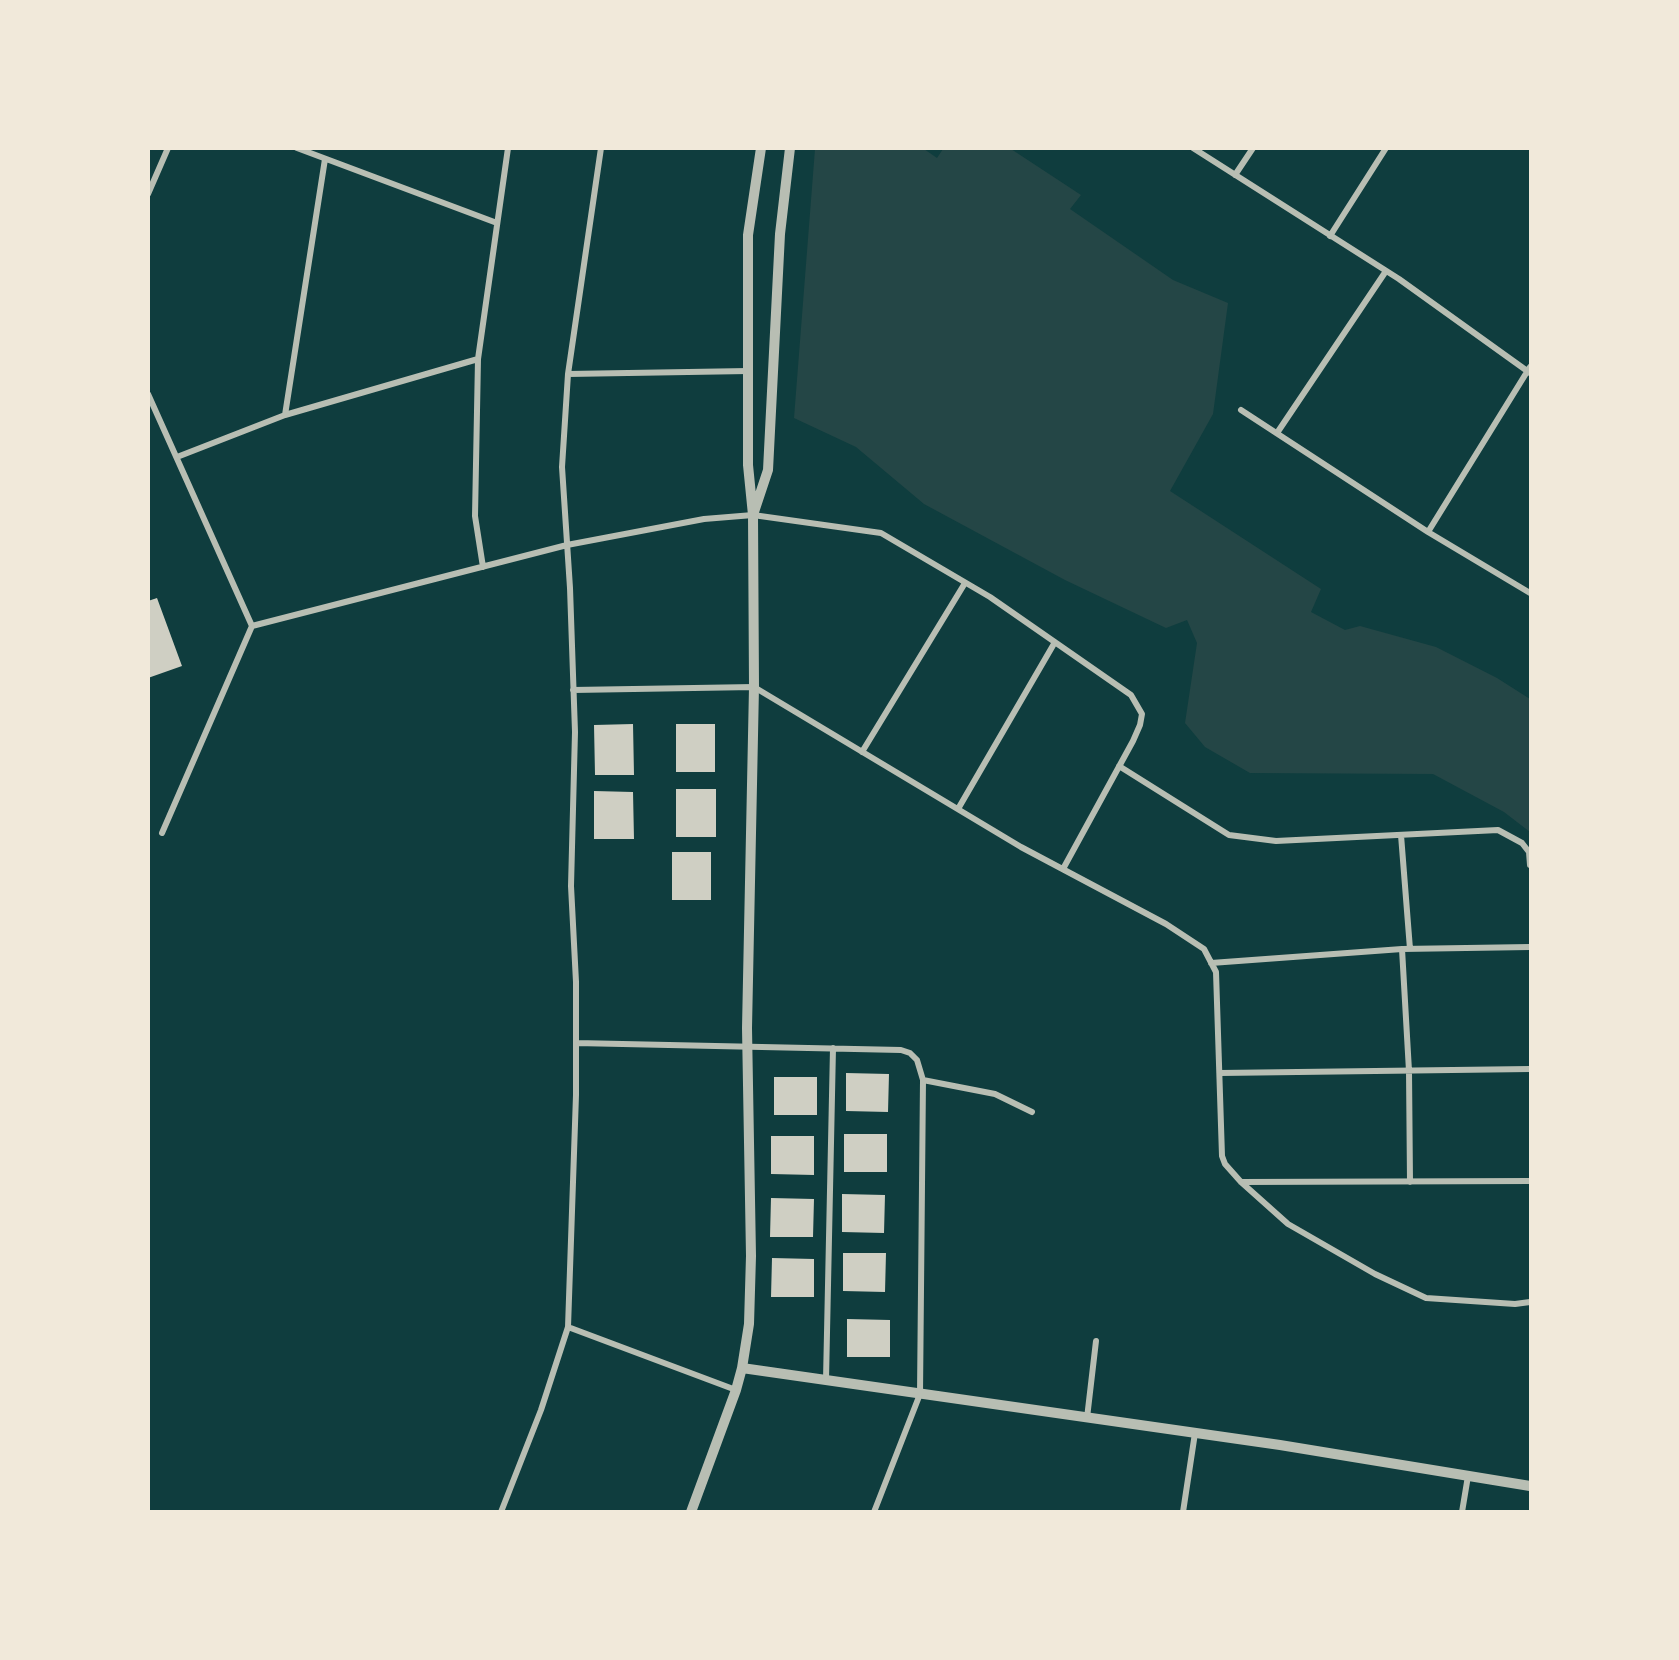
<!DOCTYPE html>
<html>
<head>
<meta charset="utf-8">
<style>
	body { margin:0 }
	#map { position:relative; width:1679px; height:1660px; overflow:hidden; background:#0f3d3e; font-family:Roboto,sans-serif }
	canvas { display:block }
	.frame { position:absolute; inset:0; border:150px solid #f1e9da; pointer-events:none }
</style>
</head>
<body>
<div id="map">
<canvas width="1679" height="1660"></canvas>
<div class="frame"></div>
</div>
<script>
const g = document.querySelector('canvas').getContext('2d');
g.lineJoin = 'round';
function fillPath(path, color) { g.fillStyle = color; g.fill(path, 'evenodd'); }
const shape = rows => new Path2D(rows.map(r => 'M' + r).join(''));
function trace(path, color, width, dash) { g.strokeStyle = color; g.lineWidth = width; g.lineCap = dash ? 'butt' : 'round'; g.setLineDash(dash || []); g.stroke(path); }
fillPath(shape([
	[815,149,924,149,937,158,943,149,1011,149,1081,195,1070,209,1173,280,1228,303,1213,414,1170,491,1321,589,1311,612,1345,630,1360,626,1436,647,1497,678,1530,699,1530,832,1504,812,1433,774,1250,773,1205,747,1185,723,1197,643,1187,620,1166,628,1065,580,924,504,856,447,794,418]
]), '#244646');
fillPath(shape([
	[157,598,182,666,148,678,148,601],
	[633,724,634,775,595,775,594,725],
	[676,724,715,724,715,772,676,772],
	[676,789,716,789,716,837,676,837],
	[594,791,633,792,634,839,594,839],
	[672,852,711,852,711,900,672,900],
	[846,1073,889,1074,888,1112,846,1111],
	[774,1077,817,1077,817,1115,774,1115],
	[844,1134,887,1134,887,1172,844,1172],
	[771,1136,814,1136,814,1175,771,1174],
	[842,1194,885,1195,884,1233,842,1232],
	[771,1198,814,1199,813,1237,770,1237],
	[843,1253,886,1253,885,1292,843,1291],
	[772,1258,814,1259,814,1297,771,1297],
	[847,1319,890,1320,890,1357,847,1357]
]), '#cfcfc3');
trace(shape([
	[297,148,497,223],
	[1193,148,1399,279,1530,373],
	[1235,175,1253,148],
	[148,194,168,148],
	[1330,236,1386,148],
	[568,374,748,371],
	[148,394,252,626],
	[1241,410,1428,532,1530,593],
	[285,415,325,159],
	[1277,433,1386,271],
	[177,457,285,415,478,359],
	[1428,532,1530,367],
	[483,567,475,516,478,359,508,148],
	[573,690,754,687,1021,847,1166,924,1204,949,1216,972,1222,1156,1225,1164,1241,1182,1288,1224,1375,1274,1426,1298,1515,1304,1530,1302],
	[862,752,965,583],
	[1119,766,1229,835,1276,841,1498,830,1522,843,1529,852,1530,865],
	[958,809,1055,642],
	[162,833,252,626,567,545,704,519,753,515,881,533,990,597,1131,695,1142,714,1140,725,1133,741,1063,869],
	[1401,835,1410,949],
	[1402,949,1409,1071,1410,1182],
	[1211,963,1402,949,1530,947],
	[576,1043,901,1050,910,1053,917,1060,923,1080,920,1394,874,1512],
	[1220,1073,1530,1069],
	[923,1080,995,1094,1032,1112],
	[1241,1182,1530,1181],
	[568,1327,736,1390],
	[826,1380,833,1048],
	[1087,1418,1096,1341],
	[501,1512,541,1410,568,1327,576,1095,576,982,571,886,575,732,570,588,562,467,568,374,601,148],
	[1183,1512,1195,1433],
	[1462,1512,1468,1476]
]), '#b8beb3', 6);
trace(shape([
	[754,512,768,470,780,234,790,148],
	[742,1368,1280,1445,1530,1486],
	[691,1512,736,1390,742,1368,749,1324,751,1256,747,1028,754,687,753,515,748,465,748,235,761,148]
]), '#b8beb3', 10);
</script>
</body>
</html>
